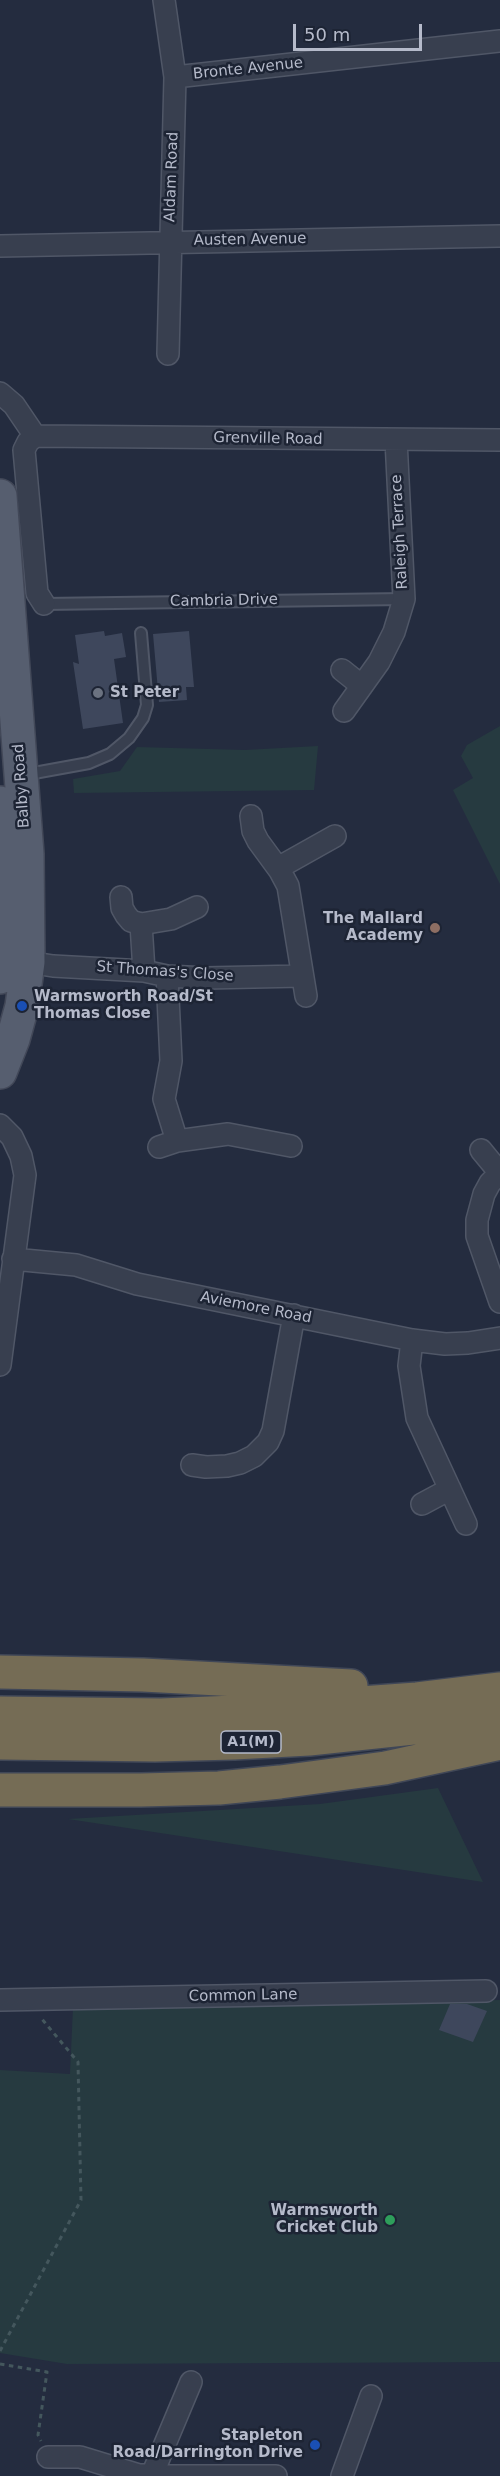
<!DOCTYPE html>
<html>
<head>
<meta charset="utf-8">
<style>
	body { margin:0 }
	#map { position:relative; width:500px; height:2476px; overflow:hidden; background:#242c3f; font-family:"DejaVu Sans",sans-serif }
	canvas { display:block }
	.scale { position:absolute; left:293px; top:24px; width:129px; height:27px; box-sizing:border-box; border:3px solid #b5baca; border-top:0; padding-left:8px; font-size:18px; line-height:21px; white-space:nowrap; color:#b5baca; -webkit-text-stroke:4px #1d2434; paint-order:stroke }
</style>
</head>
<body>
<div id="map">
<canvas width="500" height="2476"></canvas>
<div class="scale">50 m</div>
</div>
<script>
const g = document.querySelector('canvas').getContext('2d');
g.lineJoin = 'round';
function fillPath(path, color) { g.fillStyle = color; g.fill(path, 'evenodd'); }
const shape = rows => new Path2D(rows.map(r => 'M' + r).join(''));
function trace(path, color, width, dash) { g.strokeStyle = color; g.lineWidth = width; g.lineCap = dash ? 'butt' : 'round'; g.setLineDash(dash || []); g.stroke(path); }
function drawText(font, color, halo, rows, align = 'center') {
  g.font = font + ' "DejaVu Sans",sans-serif'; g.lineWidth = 5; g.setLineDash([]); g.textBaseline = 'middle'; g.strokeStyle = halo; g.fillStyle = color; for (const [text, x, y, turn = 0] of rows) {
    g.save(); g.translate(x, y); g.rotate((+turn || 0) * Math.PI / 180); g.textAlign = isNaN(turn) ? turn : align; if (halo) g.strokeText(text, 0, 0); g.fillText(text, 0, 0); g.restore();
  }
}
fillPath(shape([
	[500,726,500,884,453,790,473,778,461,756,467,745],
	[318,746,314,790,74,793,73,779,120,771,137,747,245,750],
	[438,1788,483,1882,68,1819,320,1804],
	[500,2000,500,2362,67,2364,0,2353,0,2070,70,2074,73,2008]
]), '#263a40');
fillPath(shape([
	[104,631,105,636,122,633,126,657,114,659,123,723,83,729,73,662,79,664,75,635],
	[189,631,194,687,186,687,187,700,159,702,153,634],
	[450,2004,467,2004,487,2011,473,2042,439,2030]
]), '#3e475c');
const lane = shape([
	[44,604,404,599],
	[23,775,89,763,110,754,129,738,143,718,147,705,141,633]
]);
const street = shape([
	[164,0,175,77,168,354],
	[175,77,500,41],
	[0,246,500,236],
	[0,393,14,405,35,436,28,442,24,450,37,593,44,604],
	[35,436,500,440],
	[342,670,362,686],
	[344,711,379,662,394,632,404,599,396,440],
	[251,816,253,831,258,841,280,871,288,886,306,996],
	[278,868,335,836],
	[121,897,122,908,126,915,131,921,141,924,171,919,197,907],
	[141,924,144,971],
	[28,962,53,966,144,971,167,976,206,978,302,976],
	[167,976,171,1061,164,1099,177,1141],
	[0,1125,12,1137,21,1156,25,1175,0,1365],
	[159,1147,177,1141,228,1134,291,1146],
	[481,1150,500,1173],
	[500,1173,490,1183,484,1194,477,1220,477,1236,500,1302],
	[13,1259,76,1265,137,1284,412,1340,445,1344,468,1343,500,1338],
	[412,1340,409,1366,417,1418,466,1524],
	[192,1465,206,1467,227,1466,240,1463,254,1456,268,1442,273,1431,294,1315],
	[422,1504,450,1489],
	[0,2000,486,1991],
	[48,2457,80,2457,139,2475,152,2475,191,2382],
	[152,2476,276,2476],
	[342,2476,371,2396]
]);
const primary = shape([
	[0,496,27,854,28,962,22,1006,13,1039,0,1072],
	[0,803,5,900,0,977]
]);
const highway = shape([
	[0,1672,143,1675,351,1686],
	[0,1713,161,1715,235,1712,417,1699,500,1689],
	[0,1743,155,1745,234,1743,309,1739,500,1719],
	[0,1790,141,1790,219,1788,280,1782,385,1768,500,1743]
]);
trace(lane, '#505767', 14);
trace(street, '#505767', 24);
trace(primary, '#424858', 36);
trace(highway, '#404757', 36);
trace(shape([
	[0,2351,81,2200,78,2062,41,2018],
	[0,2364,47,2372,38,2435,41,2441]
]), '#44575d', 3, [4.5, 4.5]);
trace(lane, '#383f4f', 10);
trace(street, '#383f4f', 21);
trace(primary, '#565e6f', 33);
trace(highway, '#756c55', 33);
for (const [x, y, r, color] of [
	[98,693,6,"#6b7280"],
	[435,928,6,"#8d6e63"],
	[22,1006,6,"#1a4fb4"],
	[390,2220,6,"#2e9e5b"],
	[315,2445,6,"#1a4fb4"]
]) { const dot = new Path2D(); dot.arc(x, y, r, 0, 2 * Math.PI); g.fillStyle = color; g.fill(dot); trace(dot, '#1d2434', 2); }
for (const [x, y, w] of [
	[251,1742,60]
]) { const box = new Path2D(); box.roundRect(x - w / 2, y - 11, w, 22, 4.5); g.fillStyle = '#1d2434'; g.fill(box); trace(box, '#b5baca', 1.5); }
drawText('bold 14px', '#b5baca', null, [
	["A1(M)",251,1742]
]);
drawText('15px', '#b5baca', '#1d2434', [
	["Bronte Avenue",248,69,-6],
	["Aldam Road",172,177,-88],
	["Austen Avenue",250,240,-1],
	["Grenville Road",268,439,1],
	["Raleigh Terrace",400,532,-93],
	["Cambria Drive",224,601,-1],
	["Balby Road",22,786,-94],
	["St Thomas's Close",165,972,4],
	["Aviemore Road",256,1308,11],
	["Common Lane",243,1996,-1]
]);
drawText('bold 15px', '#b5baca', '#1d2434', [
	["St Peter",110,693,"left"],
	["The Mallard",423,919],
	["Academy",423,936],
	["Warmsworth Road/St",34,997,"left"],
	["Thomas Close",34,1014,"left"],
	["Warmsworth",378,2211],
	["Cricket Club",378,2228],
	["Stapleton",303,2436],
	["Road/Darrington Drive",303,2453]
], 'right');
</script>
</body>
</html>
